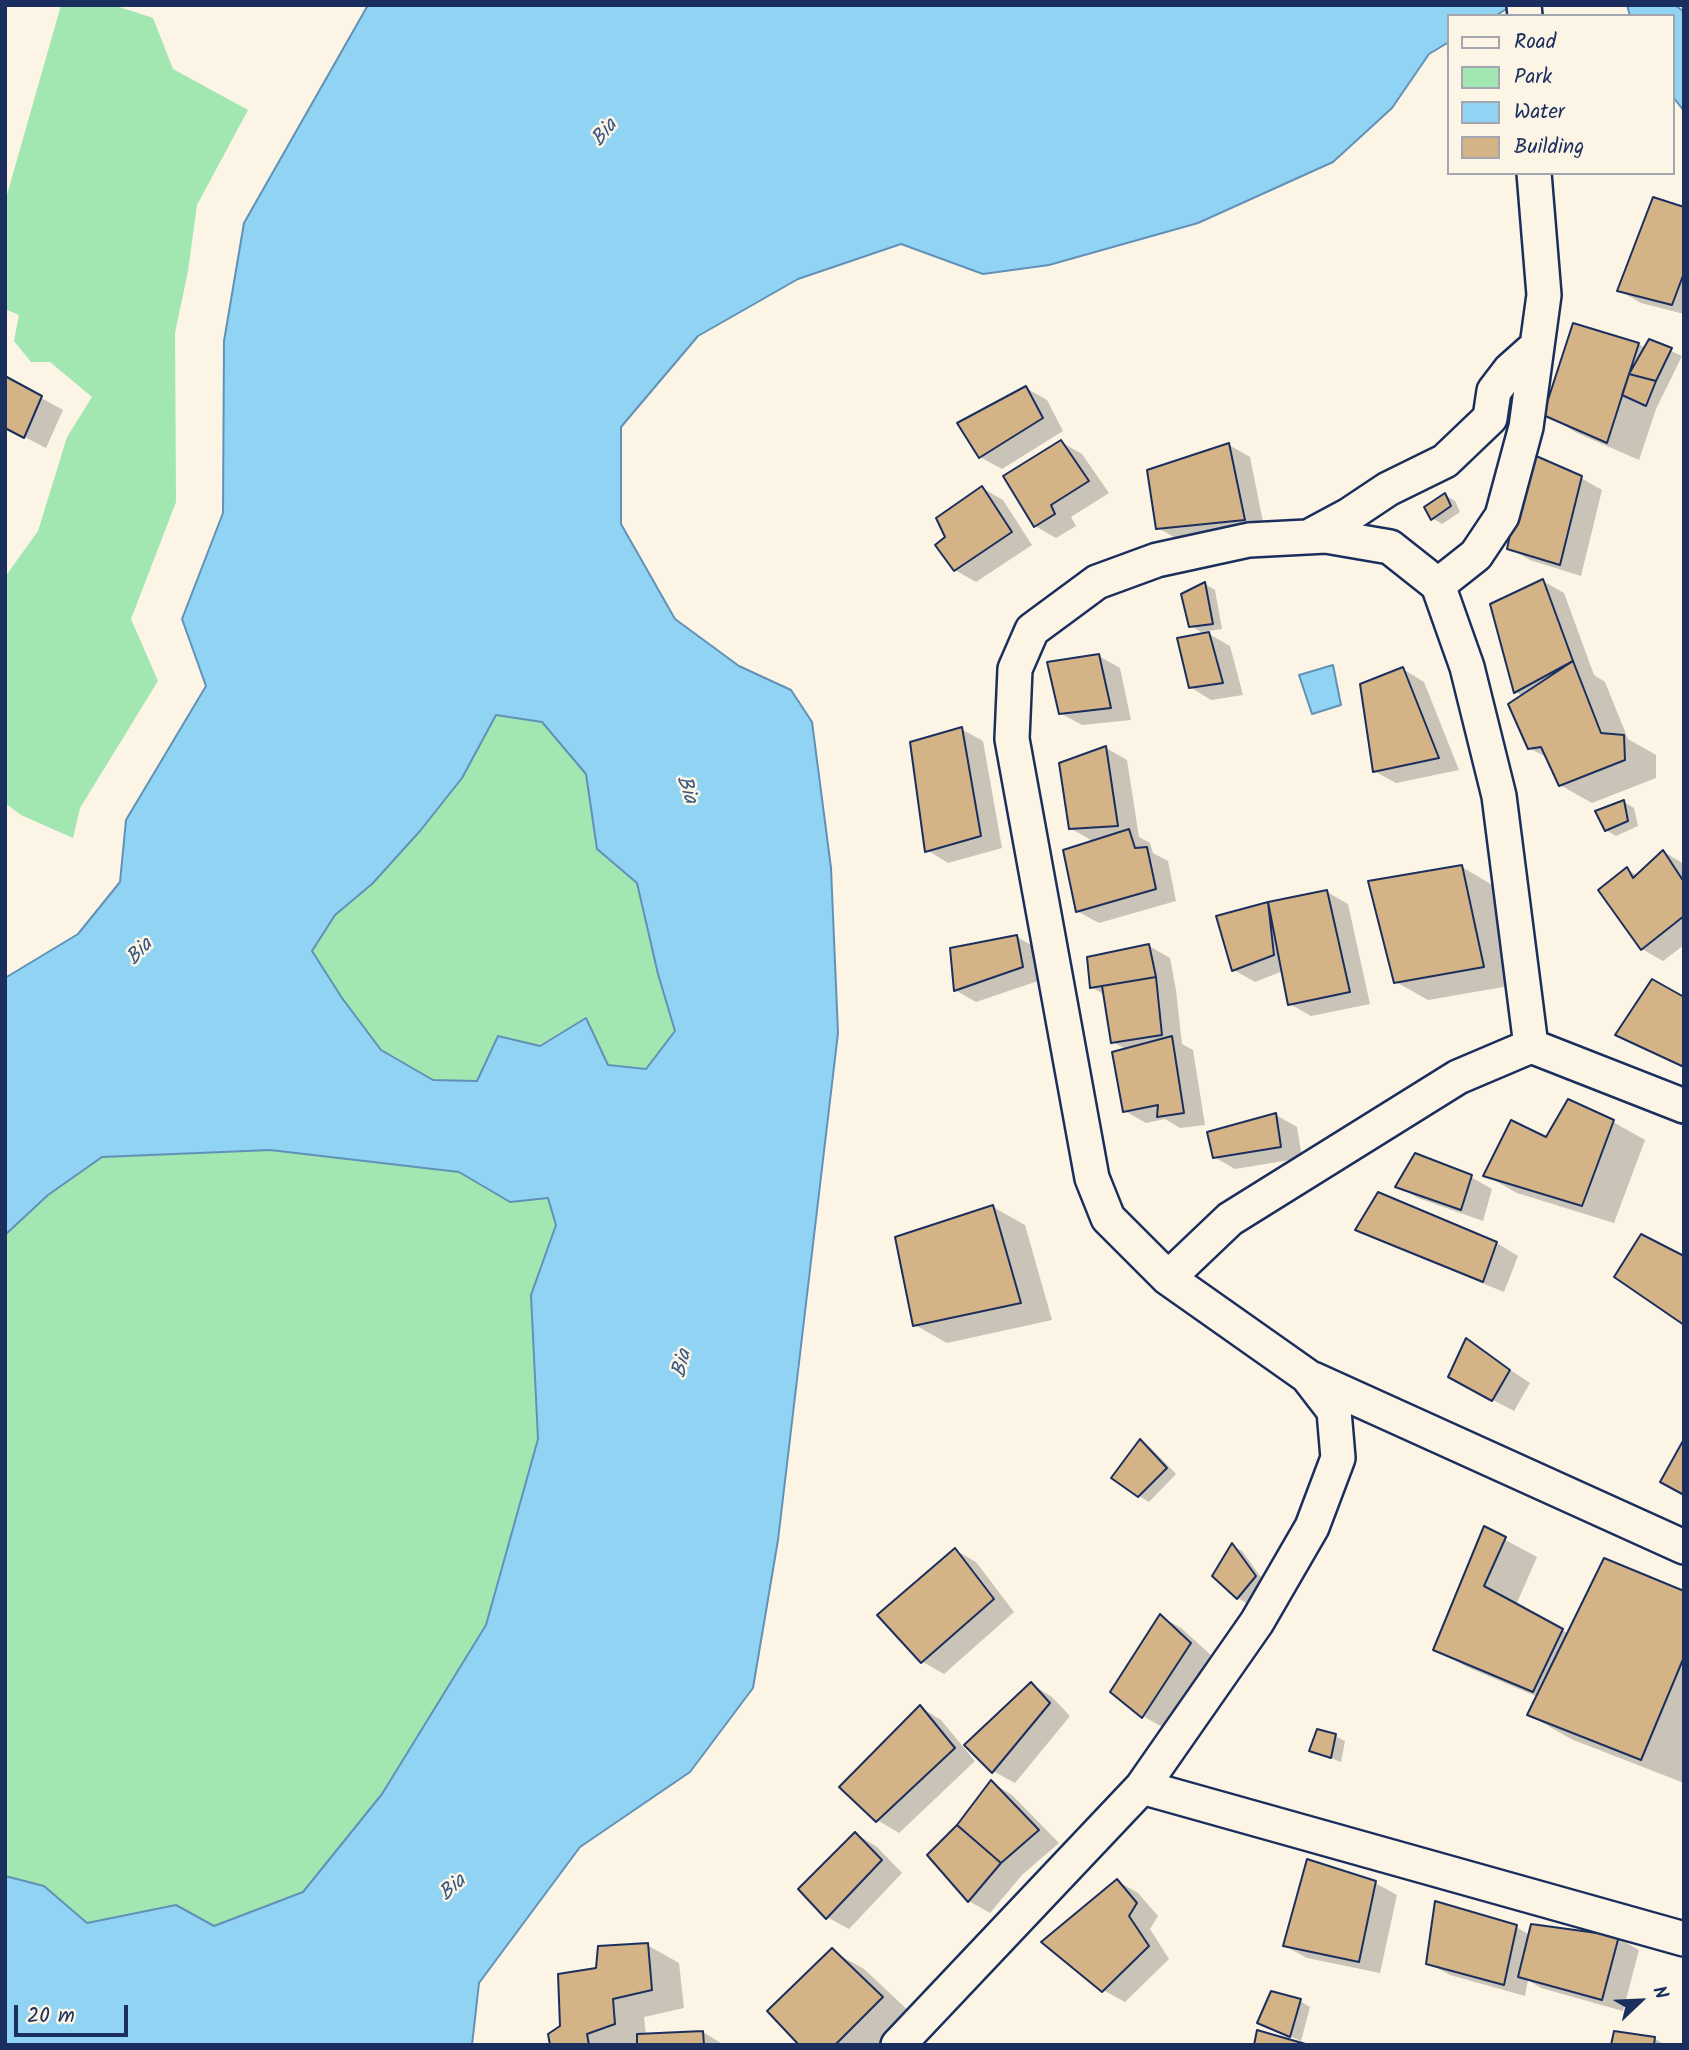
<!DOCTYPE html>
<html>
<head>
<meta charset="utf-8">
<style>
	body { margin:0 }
	#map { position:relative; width:1689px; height:2050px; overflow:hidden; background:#fcf5e5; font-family:Kalam,sans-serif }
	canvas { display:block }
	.frame { position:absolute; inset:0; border:7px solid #1b2f5e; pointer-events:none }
	.legend { position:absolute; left:1447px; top:14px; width:228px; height:161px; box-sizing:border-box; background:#fcf5e5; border:2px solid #a2a6af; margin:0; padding:9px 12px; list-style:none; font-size:21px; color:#1b2f5e }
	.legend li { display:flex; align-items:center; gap:14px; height:35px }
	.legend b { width:35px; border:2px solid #a2a6af }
	.north { position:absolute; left:1605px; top:1966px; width:70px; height:70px; -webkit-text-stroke:5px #fcf5e5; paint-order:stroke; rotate:67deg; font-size:19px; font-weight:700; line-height:28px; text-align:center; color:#1b2f5e }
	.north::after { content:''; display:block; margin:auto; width:24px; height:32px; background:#1b2f5e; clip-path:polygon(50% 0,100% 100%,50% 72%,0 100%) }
	.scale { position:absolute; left:14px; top:2005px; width:114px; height:32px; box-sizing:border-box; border:4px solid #1b2f5e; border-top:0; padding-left:9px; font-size:21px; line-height:24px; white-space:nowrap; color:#1b2f5e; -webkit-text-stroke:5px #fcf5e5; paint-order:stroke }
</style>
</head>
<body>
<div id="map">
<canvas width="1689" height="2050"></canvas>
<div class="frame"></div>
<ul class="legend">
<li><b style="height:9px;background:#fcf5e5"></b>Road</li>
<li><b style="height:19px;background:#a2e6b2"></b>Park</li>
<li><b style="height:19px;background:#91d3f3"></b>Water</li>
<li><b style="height:19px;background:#d4b387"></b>Building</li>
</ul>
<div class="north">N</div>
<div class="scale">20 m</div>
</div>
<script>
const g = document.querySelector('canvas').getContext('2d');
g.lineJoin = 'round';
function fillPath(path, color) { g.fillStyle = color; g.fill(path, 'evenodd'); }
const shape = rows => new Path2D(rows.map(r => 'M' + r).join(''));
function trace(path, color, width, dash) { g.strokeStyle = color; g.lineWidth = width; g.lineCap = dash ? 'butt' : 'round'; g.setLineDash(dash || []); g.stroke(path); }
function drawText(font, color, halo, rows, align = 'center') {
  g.font = font + ' Kalam,sans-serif'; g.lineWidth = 5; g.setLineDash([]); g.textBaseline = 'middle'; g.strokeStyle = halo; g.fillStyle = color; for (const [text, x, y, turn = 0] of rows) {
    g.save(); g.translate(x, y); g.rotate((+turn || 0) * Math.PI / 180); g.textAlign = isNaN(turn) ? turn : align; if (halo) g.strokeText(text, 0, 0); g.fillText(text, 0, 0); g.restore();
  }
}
fillPath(shape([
	[61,5,113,5,153,18,173,69,248,110,197,205,188,271,175,333,176,502,131,619,158,681,80,808,73,838,21,815,5,803,5,577,38,531,67,437,92,397,50,362,31,362,14,341,19,315,5,309,5,202],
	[496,715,542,722,586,774,598,849,637,883,658,974,675,1031,646,1069,608,1065,586,1018,477,1081,433,1080,381,1050,342,998,312,951,335,915,372,884,420,831,462,778],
	[270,1150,459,1172,510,1202,548,1198,557,1225,531,1295,538,1439,486,1625,382,1794,303,1892,213,1926,176,1905,87,1923,44,1886,5,1876,5,1235,48,1195,102,1157]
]), '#a2e6b2');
const water = shape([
	[368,5,1513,5,1495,16,1449,16,1449,42,1429,54,1392,108,1333,162,1198,223,1049,265,983,274,901,244,798,279,698,336,621,427,621,524,675,619,739,666,791,690,812,722,831,868,838,1033,778,1540,753,1688,690,1772,580,1847,479,1983,472,2045,5,2045,5,1876,44,1886,87,1923,176,1905,214,1926,303,1892,382,1794,486,1625,538,1439,531,1295,556,1225,548,1198,510,1202,459,1172,270,1150,102,1157,48,1195,5,1235,5,978,78,934,120,882,126,820,206,686,182,619,223,513,224,341,244,223,368,5],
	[496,715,542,722,586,774,597,849,637,883,658,974,675,1031,646,1069,608,1065,586,1018,540,1046,498,1036,477,1081,433,1080,381,1050,342,998,312,951,335,915,372,884,420,831,462,778,496,715],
	[1627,5,1675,5,1684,12,1684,111,1673,97,1673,16,1630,16,1627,5],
	[1333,665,1341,705,1312,714,1299,675,1333,665]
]);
fillPath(water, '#91d3f3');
trace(water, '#6291b7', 2);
fillPath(shape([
	[1684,209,1684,314,1641,303,1620,291],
	[1650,341,1682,356,1656,409,1639,460,1577,433,1545,414,1639,344,1646,349],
	[5,378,63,410,46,448,5,427],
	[1026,388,1047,400,1063,431,1002,469,980,457],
	[1061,442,1082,454,1109,493,1071,517,1076,526,1056,538,1035,526],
	[1229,445,1250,457,1265,532,1179,540,1158,528],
	[1581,478,1602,490,1581,576,1530,560,1509,548],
	[982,488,1003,500,1032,545,976,582,955,570,947,537],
	[1445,495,1455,501,1460,512,1442,524,1432,518],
	[1543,581,1564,593,1594,675,1605,682,1628,739,1656,755,1656,778,1592,803,1560,785,1548,758,1529,748,1523,696,1516,692],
	[1205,584,1215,590,1222,629,1201,632,1191,626],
	[1209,634,1230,646,1243,695,1211,700,1190,687],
	[1099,656,1120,668,1131,720,1082,725,1060,713],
	[1403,669,1424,682,1459,770,1396,783,1374,771],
	[961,729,983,741,1002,848,948,863,927,850],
	[1106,748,1127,760,1139,837,1150,843,1153,853,1168,861,1176,901,1099,923,1077,911,1094,842,1070,828],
	[1624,802,1634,808,1638,826,1616,836,1606,830],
	[1664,852,1684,864,1684,945,1663,961,1642,949,1627,869,1638,876],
	[1462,867,1494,886,1515,985,1428,1000,1396,982],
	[1327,892,1348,904,1370,1004,1311,1016,1290,1004,1283,971,1255,982,1234,970,1268,904],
	[1017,937,1038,949,1044,979,976,1002,955,990],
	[1149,946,1170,958,1176,990,1182,1044,1193,1050,1205,1125,1180,1128,1165,1119,1146,1123,1125,1111,1127,1050,1113,1042,1105,995,1091,987],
	[1684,999,1684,1068,1617,1035],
	[1569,1101,1613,1122,1645,1140,1614,1223,1517,1193,1485,1175,1547,1140],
	[1276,1115,1297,1127,1302,1158,1235,1169,1214,1157],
	[1471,1177,1492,1189,1483,1221,1418,1198,1397,1186],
	[1379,1194,1497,1243,1518,1256,1504,1292,1379,1241,1358,1229],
	[993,1207,1025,1225,1052,1320,947,1343,915,1325],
	[1467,1341,1530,1383,1514,1411,1472,1389],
	[1141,1442,1150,1447,1176,1474,1149,1502,1139,1496],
	[1485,1529,1537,1557,1516,1605,1569,1634,1684,1593,1684,1783,1571,1739,1529,1715,1538,1697,1467,1667,1435,1649],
	[1232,1546,1242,1551,1265,1583,1248,1604,1238,1598,1215,1575],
	[955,1550,976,1562,1014,1612,944,1674,923,1662,880,1615],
	[1160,1616,1181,1628,1212,1656,1164,1728,1143,1716],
	[1031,1684,1052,1697,1070,1716,1015,1783,993,1771,967,1745],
	[920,1707,941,1720,975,1761,899,1833,877,1820],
	[1335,1736,1345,1741,1341,1762,1311,1750],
	[991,1782,1012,1795,1059,1843,1022,1875,990,1913,969,1901,930,1855,958,1826],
	[856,1834,877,1847,902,1873,849,1929,827,1917],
	[1117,1881,1138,1893,1158,1916,1150,1929,1169,1959,1125,2002,1103,1990],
	[1375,1883,1397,1895,1380,1973,1307,1958,1285,1946],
	[1516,1927,1530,1935,1618,1938,1639,1950,1623,2011,1541,1988,1528,1980,1525,1996,1450,1975,1428,1963],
	[647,1945,679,1963,684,2008,644,2017,646,2035,703,2032,724,2045,552,2045,598,1969],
	[832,1951,864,1969,914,2016,885,2045,801,2045],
	[1300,2001,1310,2007,1301,2041,1259,2023],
	[1654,2038,1665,2045,1612,2045]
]), '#0003');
const building = shape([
	[1653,197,1684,207,1684,273,1672,305,1617,291,1653,197],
	[1573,323,1639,343,1607,443,1543,415,1573,323],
	[1649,339,1672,348,1656,381,1629,374,1649,339],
	[1629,374,1656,381,1646,406,1622,395,1629,374],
	[5,376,42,396,24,438,5,428,5,376],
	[1026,386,1043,418,979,458,957,423,1026,386],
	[1061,440,1089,481,1051,505,1055,514,1034,527,1003,476,1061,440],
	[1229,443,1245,520,1156,529,1147,470,1229,443],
	[1527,452,1582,476,1560,565,1507,549,1527,452],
	[982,486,1012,532,954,571,935,545,945,537,936,518,982,486],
	[1445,493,1451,506,1431,520,1424,507,1445,493],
	[1543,579,1573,661,1514,693,1490,604,1543,579],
	[1205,582,1213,624,1189,627,1181,594,1205,582],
	[1209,632,1223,683,1189,688,1177,638,1209,632],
	[1099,654,1111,708,1059,714,1047,662,1099,654],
	[1573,661,1601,733,1624,735,1625,760,1559,786,1541,747,1528,749,1508,704,1573,661],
	[1403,667,1439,758,1373,772,1360,684,1403,667],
	[962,727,981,836,925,852,910,742,962,727],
	[1106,746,1118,826,1069,829,1059,763,1106,746],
	[1624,800,1628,821,1605,831,1595,811,1624,800],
	[1129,829,1135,848,1147,847,1156,889,1076,912,1063,850,1129,829],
	[1663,850,1684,882,1684,916,1641,950,1598,890,1627,867,1633,878,1663,850],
	[1462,865,1484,967,1394,983,1368,881,1462,865],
	[1327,890,1350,992,1288,1005,1268,902,1327,890],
	[1268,902,1274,955,1232,971,1216,916,1268,902],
	[1017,935,1023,967,954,991,950,948,1017,935],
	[1149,944,1156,977,1090,988,1087,957,1149,944],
	[1156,977,1162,1035,1111,1043,1102,986,1156,977],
	[1652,979,1684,997,1684,1067,1615,1035,1652,979],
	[1172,1036,1184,1113,1157,1117,1158,1105,1123,1112,1112,1052,1172,1036],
	[1568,1099,1614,1120,1582,1206,1483,1176,1511,1120,1546,1137,1568,1099],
	[1276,1113,1281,1147,1213,1158,1207,1132,1276,1113],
	[1415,1153,1472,1175,1461,1210,1395,1187,1415,1153],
	[1378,1192,1497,1242,1483,1282,1355,1230,1378,1192],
	[993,1205,1021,1303,913,1326,895,1237,993,1205],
	[1641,1234,1684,1256,1684,1325,1614,1277,1641,1234],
	[1466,1338,1510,1370,1492,1401,1448,1377,1466,1338],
	[1140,1439,1167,1468,1138,1497,1111,1478,1140,1439],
	[1684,1439,1684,1495,1660,1482,1684,1439],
	[1484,1526,1506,1537,1484,1586,1563,1629,1533,1692,1433,1650,1484,1526],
	[1232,1543,1256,1576,1237,1599,1212,1576,1232,1543],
	[955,1548,994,1599,921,1663,877,1615,955,1548],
	[1604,1558,1684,1591,1684,1657,1641,1760,1527,1715,1604,1558],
	[1160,1614,1191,1643,1142,1718,1110,1692,1160,1614],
	[1031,1682,1050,1703,992,1773,964,1745,1031,1682],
	[920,1705,955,1748,876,1822,839,1787,920,1705],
	[1317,1729,1336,1734,1331,1758,1309,1751,1317,1729],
	[991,1780,1039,1830,1001,1863,957,1825,991,1780],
	[957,1825,1001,1863,968,1902,927,1855,957,1825],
	[855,1832,882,1860,826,1919,798,1889,855,1832],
	[1307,1859,1376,1881,1359,1962,1283,1946,1307,1859],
	[1117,1879,1137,1903,1129,1916,1149,1946,1102,1992,1041,1942,1117,1879],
	[1435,1901,1517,1925,1504,1985,1426,1964,1435,1901],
	[1531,1924,1619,1936,1602,2000,1518,1977,1531,1924],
	[648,1943,652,1990,613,1999,615,2024,587,2034,589,2045,550,2045,548,2034,560,2026,558,1974,596,1968,598,1946,648,1943],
	[832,1948,883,1997,835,2045,799,2045,767,2011,832,1948],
	[1271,1991,1301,1999,1290,2037,1257,2023,1271,1991],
	[1257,2030,1309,2045,1254,2045,1257,2030],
	[703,2031,704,2045,637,2045,637,2034,703,2031],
	[1614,2031,1655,2037,1654,2045,1611,2045,1614,2031]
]);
fillPath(building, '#d4b387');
trace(building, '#1b2f5e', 2);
const minor = shape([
	[1524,5,1525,16],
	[1308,537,1349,515,1388,489,1445,461,1490,418,1494,391,1510,370,1537,346],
	[1438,585,1476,555,1502,516,1526,427,1544,295,1534,173],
	[1168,1278,1230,1219,1458,1077,1531,1046],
	[1313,1379,1684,1547],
	[1142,1787,1684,1939],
	[898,2045,1142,1787,1257,1622,1312,1527,1338,1458,1334,1411,1307,1376,1168,1278,1108,1218,1092,1178,1012,739,1015,669,1032,630,1097,582,1157,560,1249,540,1326,536,1390,547,1438,585,1467,667,1499,796,1531,1046,1684,1106]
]);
trace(minor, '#1b2f5e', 38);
trace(minor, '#fcf5e5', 33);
drawText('italic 21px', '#385883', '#fcf5e5', [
	["Bia",606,134,-52],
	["Bia",685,790,71],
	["Bia",141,953,-48],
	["Bia",684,1364,-77],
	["Bia",454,1889,-43]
]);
</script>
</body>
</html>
